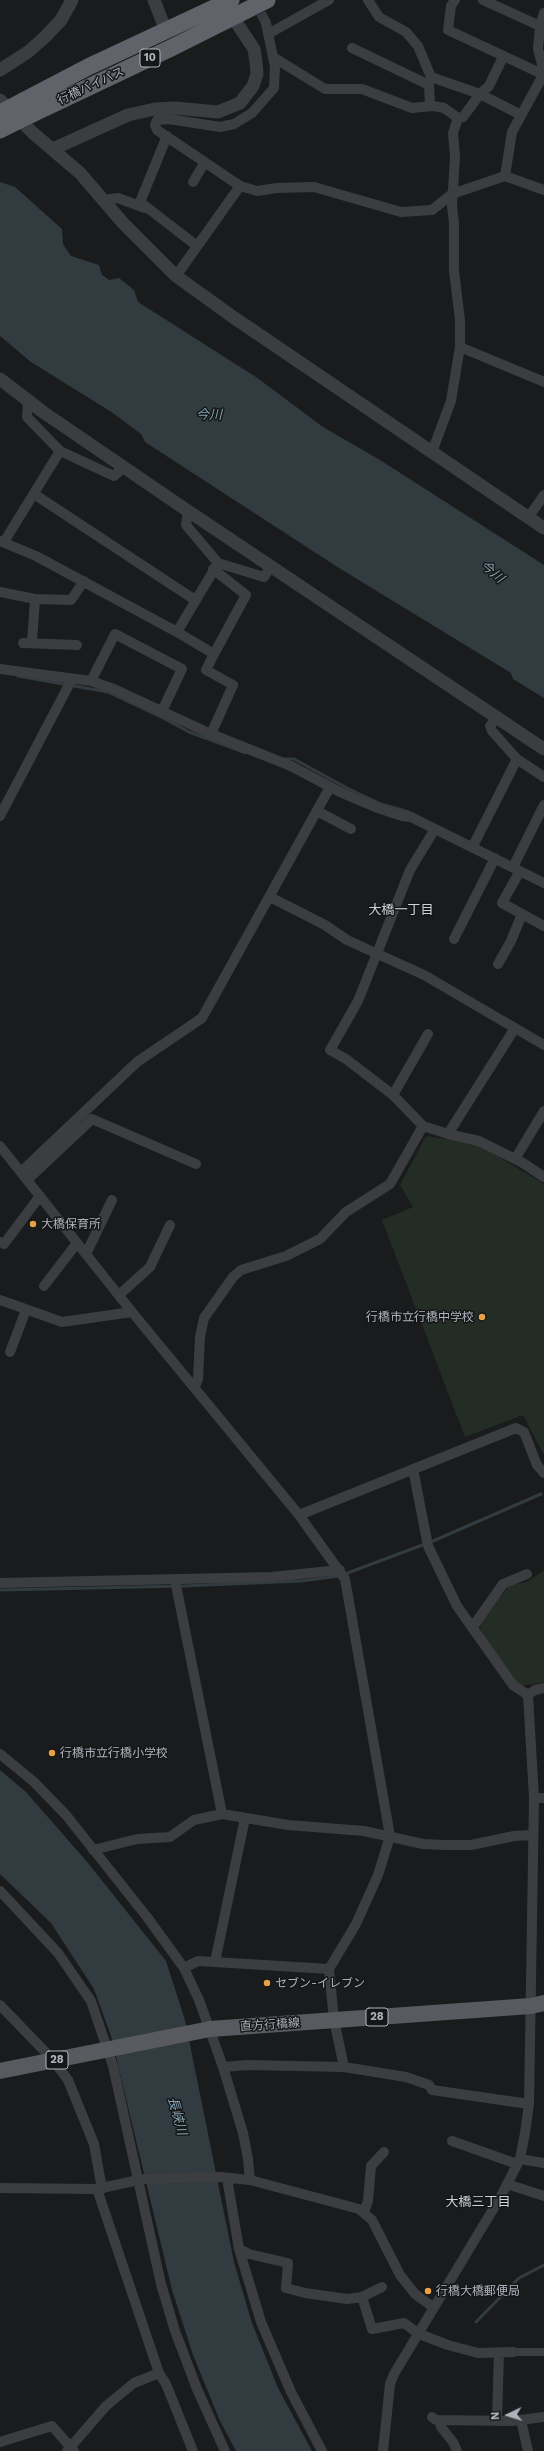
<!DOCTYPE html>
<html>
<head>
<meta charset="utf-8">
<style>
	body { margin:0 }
	#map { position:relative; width:544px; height:2451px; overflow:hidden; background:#1a1b1d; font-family:"Work Sans",sans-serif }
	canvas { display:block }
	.north { position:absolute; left:488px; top:2395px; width:40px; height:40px; -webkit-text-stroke:3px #151618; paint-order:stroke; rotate:266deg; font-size:11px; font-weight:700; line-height:16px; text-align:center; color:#aeb3bb }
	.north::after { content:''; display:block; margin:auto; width:14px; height:18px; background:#aeb3bb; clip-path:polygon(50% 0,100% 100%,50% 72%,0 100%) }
</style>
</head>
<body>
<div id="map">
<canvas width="544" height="2451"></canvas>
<div class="north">N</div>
</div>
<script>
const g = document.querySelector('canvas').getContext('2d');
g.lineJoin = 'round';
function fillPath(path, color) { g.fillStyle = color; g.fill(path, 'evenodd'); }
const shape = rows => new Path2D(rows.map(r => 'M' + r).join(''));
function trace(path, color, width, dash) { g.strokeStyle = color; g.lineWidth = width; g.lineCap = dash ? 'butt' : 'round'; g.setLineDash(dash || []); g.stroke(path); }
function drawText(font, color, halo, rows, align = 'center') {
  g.font = font + ' "Work Sans","Noto Sans JP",sans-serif'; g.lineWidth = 3; g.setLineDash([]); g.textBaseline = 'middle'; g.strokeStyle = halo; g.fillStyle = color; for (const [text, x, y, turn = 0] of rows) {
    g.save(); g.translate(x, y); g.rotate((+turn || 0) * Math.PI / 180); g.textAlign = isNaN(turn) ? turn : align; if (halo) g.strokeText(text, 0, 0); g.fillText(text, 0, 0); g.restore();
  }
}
fillPath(shape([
	[426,1136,477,1144,544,1184,544,1455,523,1415,465,1437,382,1220,413,1207,400,1185],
	[544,1570,544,1682,520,1686,483,1636,480,1628,482,1620,510,1585,527,1582]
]), '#242d25');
fillPath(shape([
	[0,182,15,187,62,229,63,244,71,256,99,265,102,275,109,280,119,278,134,290,138,302,256,377,323,427,380,460,544,565,544,698,513,679,511,673,339,568,145,442,141,434,113,413,31,362,0,336],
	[0,1770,26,1792,88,1863,166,1961,185,2020,234,2262,252,2323,278,2388,312,2451,236,2451,220,2421,193,2355,172,2290,111,2036,94,1989,51,1923,0,1874]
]), '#313b40');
trace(shape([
	[18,676,108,692,165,719,189,732,246,753],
	[284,759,294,759,347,788,381,804,409,812],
	[345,1574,433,1541,541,1494],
	[0,1590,184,1586,301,1581,340,1576],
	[476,2322,519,2278,544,2265]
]), '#313b40', 3);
trace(shape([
	[254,0,266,23]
]), '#38393d', 10, [10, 5]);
trace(shape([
	[513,2352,544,2352]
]), '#3c3d41', 8);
trace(shape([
	[368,0,379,17,406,32,418,46,431,77,480,94,521,115],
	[455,0,451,6,448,30,540,73],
	[483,0,540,26],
	[266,23,275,67,274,88,252,113,234,124,220,127,169,119,157,120,155,125,157,130,240,186,257,191,277,188,314,187,401,212,432,210,452,194,505,176,544,190],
	[268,34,329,0],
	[352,48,429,85,430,106],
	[273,57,325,89,362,89,412,108,433,106,444,108,458,118],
	[167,136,140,202,197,246],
	[505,176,512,132,541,79,542,64,538,49,540,26,544,13],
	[193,182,205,162],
	[104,200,118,198,145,208],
	[176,276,240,186],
	[460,347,544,382],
	[28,401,27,417,60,451,114,476,124,467],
	[432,452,451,401,460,347,460,320,454,271,454,223,452,206,455,157,453,133,458,118,463,117,480,94,489,86,503,57],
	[34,494,195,600],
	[188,511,186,525,218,563],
	[528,518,544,495],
	[0,541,36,556,177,632,218,563,264,577,271,566],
	[4,542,60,451],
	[0,592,35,599,71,600,84,581],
	[177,632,214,654,246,595,213,569],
	[23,643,77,645],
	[32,643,35,599],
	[0,669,91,681,114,689,211,734,291,766,342,793,375,807,402,816,411,817,544,883],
	[91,681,115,634,182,669,162,711],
	[497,716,490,726,492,731,517,759,544,777],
	[211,734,233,685,206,670,214,654],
	[317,811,351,829],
	[0,816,72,679],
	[435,829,410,870,358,1001,330,1050,346,1059,393,1095,423,1126,448,1134,515,1028],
	[473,846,517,759],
	[513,867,544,805],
	[520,871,502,903,544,926],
	[270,897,325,925,347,940,424,975,544,1045],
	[454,939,495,858],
	[498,964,511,941,522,914],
	[393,1095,428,1034],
	[448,1134,479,1141,523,1163,544,1177],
	[0,1146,132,1312,299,1515,345,1579,390,1836,378,1875,356,1924,329,1969,334,2020,344,2067,247,2065,223,2067],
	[515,1159,544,1111],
	[21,1172,137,1062,202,1018,330,787],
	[27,1180,92,1119,196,1164],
	[0,1242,4,1244,40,1196],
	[86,1254,112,1200],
	[44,1286,77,1243],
	[119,1295,150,1267,170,1225],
	[0,1300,62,1322,132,1312],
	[10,1352,26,1310],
	[195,1387,198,1379,200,1337,204,1318,233,1277,241,1270,286,1256,320,1239,346,1212,390,1184,423,1126],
	[413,1469,428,1546,457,1606,513,1685,528,1695],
	[299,1515,516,1428,524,1432,537,1465,544,1473],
	[175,1580,222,1814],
	[0,1583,271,1577,340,1570],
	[472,1628,503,1584,527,1574],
	[528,1695,535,1690,544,1688],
	[0,1754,34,1782,66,1815,147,1917,184,1968,199,2000,223,2067,243,2133,248,2159,250,2180],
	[534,1798,544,1798],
	[93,1850,137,1839,170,1837,194,1820,222,1814,288,1825,364,1831,423,1844,444,1845,471,1845,514,1836,533,1835],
	[0,1891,58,1953,91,2001,113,2066,161,2284,175,2331,197,2389,225,2451],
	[215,1962,245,1818],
	[184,1968,198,1961,329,1969],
	[0,2005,53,2060,68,2080,94,2144,102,2189],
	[344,2067,406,2077,429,2085,432,2090,529,2104],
	[452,2141,517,2164],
	[520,2159,544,2163],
	[227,2178,239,2249,261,2322,291,2392,322,2451],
	[507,2184,544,2196],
	[0,2188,97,2189,143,2179,221,2177,250,2180,359,2209,372,2220,400,2275,415,2294,433,2307],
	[97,2189,159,2373,166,2384,193,2451],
	[364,2212,368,2201,371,2166,384,2152],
	[239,2249,249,2254,288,2263,286,2288,305,2293,347,2299,362,2297,382,2287],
	[362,2297,372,2329,404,2323,419,2334,448,2345,478,2353,513,2352],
	[432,2417,436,2420,512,2421,544,2417],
	[439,2420,441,2427,453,2442,457,2451],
	[521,2420,528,2451],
	[497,2421,499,2353],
	[0,2442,52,2426,74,2451],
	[67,2451,106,2406,134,2383,159,2373],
	[383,2451,390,2384,394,2374,501,2196,520,2159,525,2133,529,2104,534,1798,528,1695]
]), '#3c3d41', 10);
trace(shape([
	[154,0,166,31],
	[0,70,28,52,45,37,61,20,72,0],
	[0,100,33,133,80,173,123,223,176,276,233,317,544,528],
	[53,149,128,115,155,109,175,108,218,112,240,103,253,86,257,74,256,62,254,49,232,16],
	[0,379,43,412,188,511,544,749]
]), '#3c3d41', 13);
trace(shape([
	[0,2071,210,2029,531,2006,544,2003]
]), '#585a60', 16);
trace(shape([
	[23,101,88,67,231,0],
	[32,114,171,48,267,0]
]), '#606369', 17);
trace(shape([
	[0,113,23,101],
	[0,130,32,114]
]), '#606369', 17);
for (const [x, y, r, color] of [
	[33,1224,4,"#e9a146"],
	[482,1317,4,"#e9a146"],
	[52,1753,4,"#e9a146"],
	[267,1983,4,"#e9a146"],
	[428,2291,4,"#e9a146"]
]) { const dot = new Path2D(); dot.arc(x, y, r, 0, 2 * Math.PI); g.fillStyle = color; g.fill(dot); trace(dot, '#151618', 1.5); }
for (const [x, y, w] of [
	[150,58,20],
	[377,2017,22],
	[57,2060,22]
]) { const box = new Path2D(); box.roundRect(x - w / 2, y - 9, w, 18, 3); g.fillStyle = '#151618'; g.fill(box); trace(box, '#aeb3bb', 1); }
drawText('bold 11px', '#aeb3bb', null, [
	["10",150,58],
	["28",377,2017],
	["28",57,2060]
]);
drawText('12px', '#aeb3bb', '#151618', [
	["行橋バイパス",91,86,-25],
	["直方行橋線",270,2025,-4]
]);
drawText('12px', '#aeb3bb', '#151618', [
	["大橋保育所",41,1224],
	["行橋市立行橋中学校",474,1317,"right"],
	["行橋市立行橋小学校",60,1753],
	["セブン-イレブン",275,1983],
	["行橋大橋郵便局",436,2291]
], 'left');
drawText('italic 13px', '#87a4b4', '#151618', [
	["今川",209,415],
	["今川",492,572,40],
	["長峡川",177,2116,75]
]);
drawText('13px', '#cfd2d7', '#151618', [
	["大橋一丁目",401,910],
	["大橋三丁目",478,2202]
]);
</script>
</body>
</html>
